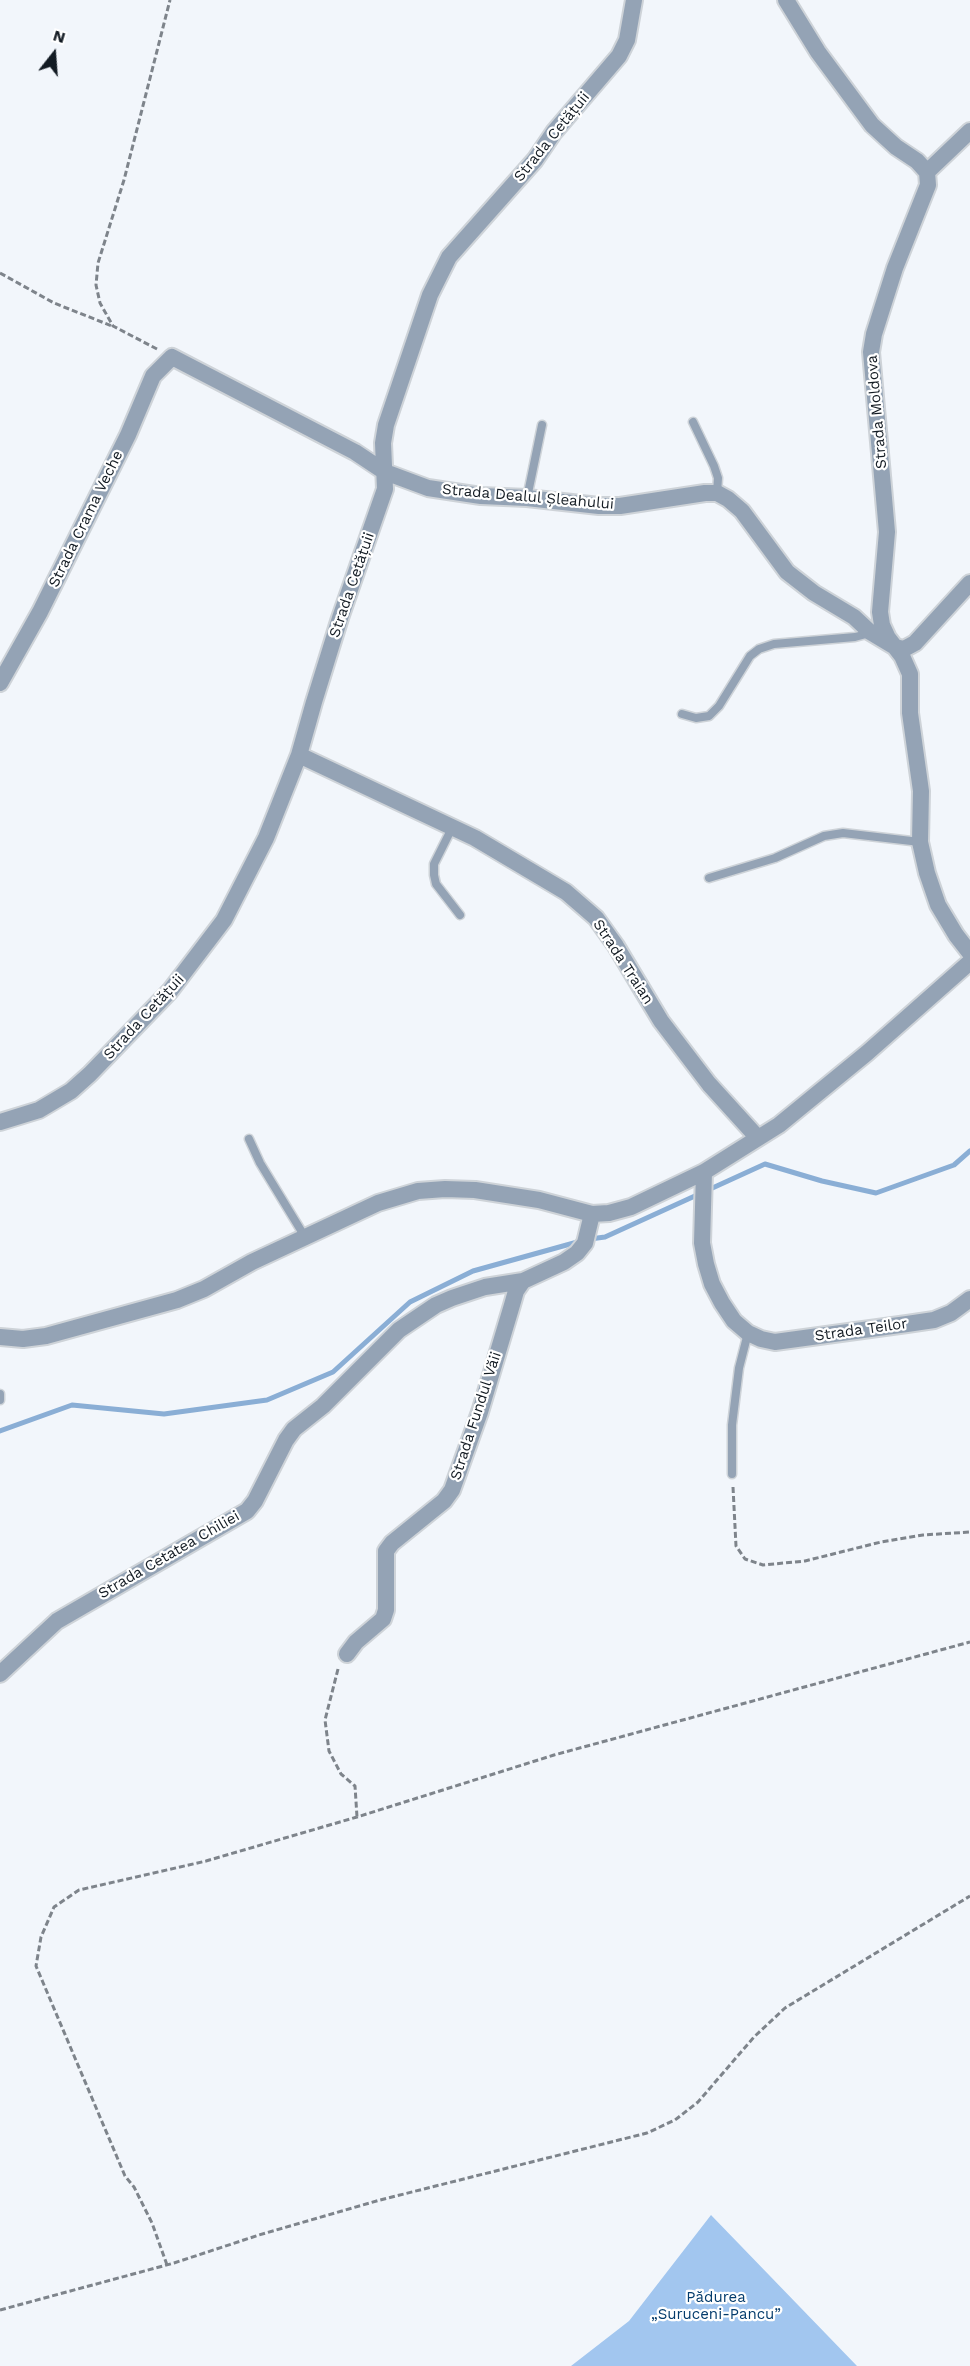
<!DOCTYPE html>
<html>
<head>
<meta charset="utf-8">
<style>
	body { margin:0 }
	#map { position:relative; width:970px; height:2366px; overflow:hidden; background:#f2f6fb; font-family:"Work Sans",sans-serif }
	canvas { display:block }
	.north { position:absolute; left:24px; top:24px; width:60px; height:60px; -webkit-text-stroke:4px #fff; paint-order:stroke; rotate:17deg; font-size:16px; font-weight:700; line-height:24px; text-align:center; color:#131b23 }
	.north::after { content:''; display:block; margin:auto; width:21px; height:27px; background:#131b23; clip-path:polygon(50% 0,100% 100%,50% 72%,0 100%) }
</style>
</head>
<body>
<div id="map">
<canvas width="970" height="2366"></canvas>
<div class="north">N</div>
</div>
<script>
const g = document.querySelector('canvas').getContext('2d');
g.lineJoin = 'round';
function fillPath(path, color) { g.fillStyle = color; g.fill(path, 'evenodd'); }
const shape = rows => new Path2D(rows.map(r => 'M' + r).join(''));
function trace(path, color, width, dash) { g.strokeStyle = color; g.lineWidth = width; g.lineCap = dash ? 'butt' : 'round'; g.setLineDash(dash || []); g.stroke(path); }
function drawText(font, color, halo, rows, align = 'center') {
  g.font = font + ' "Work Sans",sans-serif'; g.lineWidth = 4.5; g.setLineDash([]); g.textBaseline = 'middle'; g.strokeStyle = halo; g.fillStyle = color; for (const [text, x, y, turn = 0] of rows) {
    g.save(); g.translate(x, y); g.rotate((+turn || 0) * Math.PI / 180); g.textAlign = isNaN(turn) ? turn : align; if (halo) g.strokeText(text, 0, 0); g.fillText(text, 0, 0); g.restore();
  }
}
fillPath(shape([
	[711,2215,857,2366,571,2366,629,2321]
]), '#a2c6ef');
trace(shape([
	[590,1239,605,1237,765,1164,822,1181,876,1193,954,1165,970,1151],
	[0,1431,72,1405,164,1414,267,1400,333,1372,410,1302,473,1271,581,1241]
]), '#8aaed5', 5);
const service = shape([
	[693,422,714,466,718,478,717,493],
	[527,498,542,425],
	[682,714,696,718,709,716,719,706,750,656,759,649,774,644,855,637,870,633],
	[452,828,434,864,434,875,436,884,460,915],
	[709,878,775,858,824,836,843,833,920,842],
	[249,1139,260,1163,305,1237],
	[0,1394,0,1400],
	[732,1474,732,1425,739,1368,748,1333]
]);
const minor = shape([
	[786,0,818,52,872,125,896,147,917,161,927,172,928,185,895,268,874,334,871,352,887,532,880,612,882,625,888,638,902,656,910,674,910,713,921,791,920,842,927,873,938,905,956,935,970,953],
	[927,172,970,131],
	[0,683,40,612,128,435,153,376,172,357,355,452,385,472,428,488,481,496,527,498,599,506,620,506,705,493,717,493,728,499,742,511,787,572,814,593,854,617,870,632,895,647,904,649,915,643,970,583],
	[299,755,475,838,566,892,596,918,616,946,661,1021,709,1084,758,1138],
	[0,1122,39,1110,71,1091,90,1074,170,991,224,920,266,838,299,755,314,702,340,618,385,489,383,443,386,425,430,295,449,257,535,160,554,132,619,56,627,40,634,0],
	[704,1172,702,1243,706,1264,712,1284,722,1303,734,1321,748,1333,761,1339,775,1342,907,1324,934,1320,951,1313,970,1299],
	[0,1337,23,1339,46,1336,177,1300,204,1289,252,1262,378,1203,418,1191,445,1189,475,1190,539,1200,592,1214,609,1213,631,1207,704,1172,779,1125,867,1053,970,962],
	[347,1654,356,1642,383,1619,386,1610,386,1551,392,1543,444,1501,452,1490,480,1412,512,1305,516,1291,523,1281],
	[0,1674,57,1621,247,1511,255,1501,286,1440,294,1429,323,1406,399,1330,436,1305,452,1298,485,1287,523,1281,564,1262,577,1253,585,1243,592,1214]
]);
trace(service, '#ced3d8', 11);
trace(minor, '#ced3d8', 20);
trace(shape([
	[0,273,54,303,112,326],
	[157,349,113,326,100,303,96,285,98,263,124,180,170,0],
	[733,1487,736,1546,745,1559,763,1565,805,1561,881,1542,923,1535,970,1532],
	[338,1669,325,1720,329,1751,341,1774,355,1786,357,1817],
	[167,2265,152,2223,134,2187,125,2176,36,1966,41,1937,54,1907,79,1890,206,1861,357,1817,554,1755,970,1642],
	[0,2310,174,2263,259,2235,380,2200,647,2133,675,2120,698,2102,754,2037,785,2008,970,1896]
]), '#7e848b', 3, [6, 3]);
trace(service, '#94a3b5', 8);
trace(minor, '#94a3b5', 16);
drawText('15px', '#131b23', '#fff', [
	["Strada Cetățuii",552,137,-51],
	["Strada Moldova",877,412,-95],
	["Strada Dealul Șleahului",528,497,5],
	["Strada Crama Veche",86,519,-64],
	["Strada Cetățuii",352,585,-71],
	["Strada Traian",623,962,57],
	["Strada Cetățuii",144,1017,-47],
	["Strada Teilor",861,1330,-8],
	["Strada Fundul Văii",476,1416,-72],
	["Strada Cetatea Chiliei",169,1555,-30]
]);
drawText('15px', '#043c6c', '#fff', [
	["Pădurea",716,2298],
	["„Suruceni-Pancu”",716,2315]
]);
</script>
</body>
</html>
